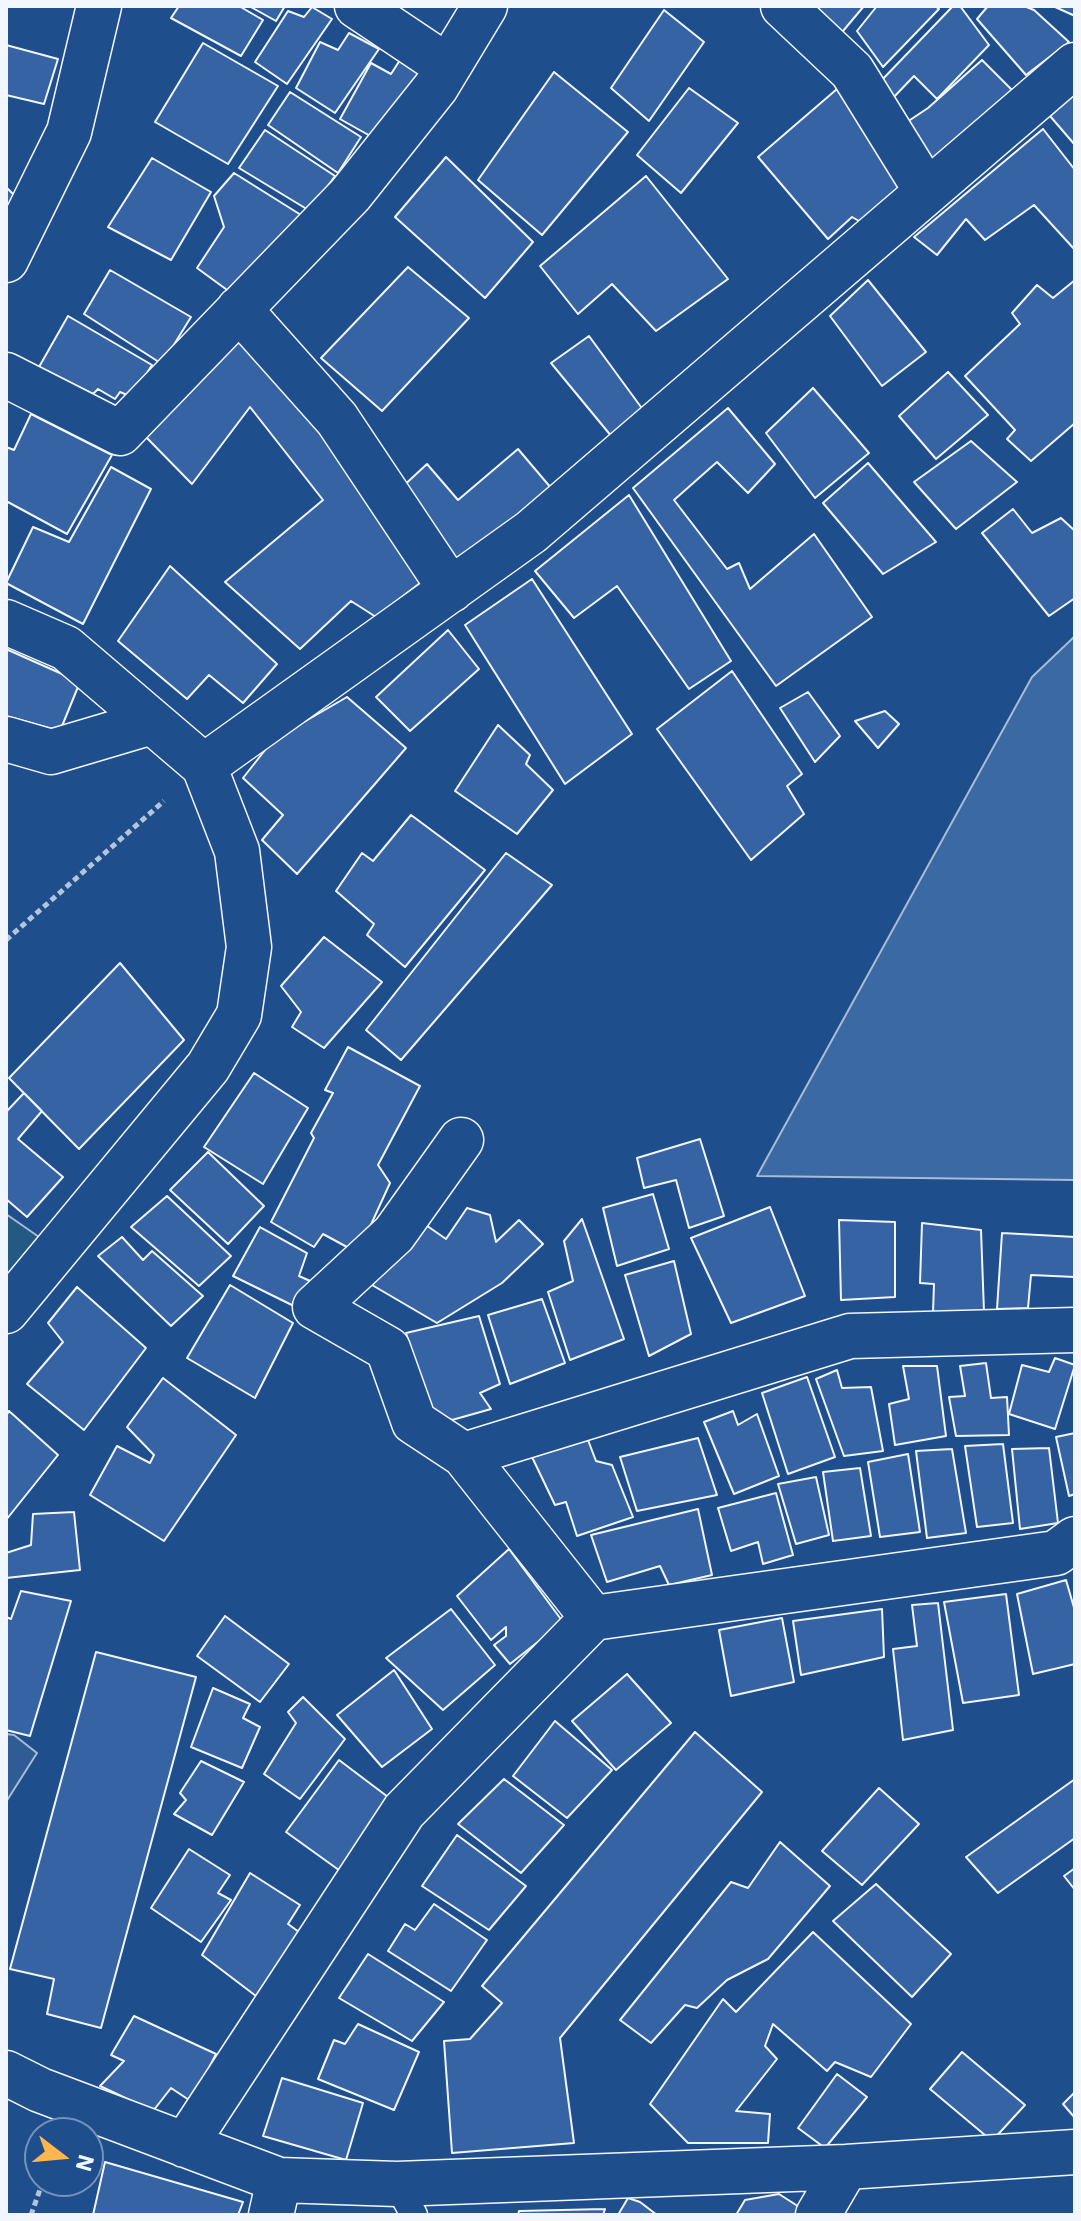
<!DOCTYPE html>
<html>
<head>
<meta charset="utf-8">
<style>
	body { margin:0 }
	#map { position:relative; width:1081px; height:2221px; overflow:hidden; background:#1f4e8c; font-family:"IBM Plex Sans",sans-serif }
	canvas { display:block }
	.frame { position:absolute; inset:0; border:8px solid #f2f6ff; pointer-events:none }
	.north { position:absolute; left:24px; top:2117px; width:80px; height:80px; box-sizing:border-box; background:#1f4e8c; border:2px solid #7391ba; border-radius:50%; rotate:106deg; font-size:22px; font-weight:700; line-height:32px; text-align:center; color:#f2f6ff }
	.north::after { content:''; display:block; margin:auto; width:28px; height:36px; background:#ffb74d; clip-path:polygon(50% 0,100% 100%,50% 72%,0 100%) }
</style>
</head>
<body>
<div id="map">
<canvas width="1081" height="2221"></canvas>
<div class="frame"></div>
<div class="north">N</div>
</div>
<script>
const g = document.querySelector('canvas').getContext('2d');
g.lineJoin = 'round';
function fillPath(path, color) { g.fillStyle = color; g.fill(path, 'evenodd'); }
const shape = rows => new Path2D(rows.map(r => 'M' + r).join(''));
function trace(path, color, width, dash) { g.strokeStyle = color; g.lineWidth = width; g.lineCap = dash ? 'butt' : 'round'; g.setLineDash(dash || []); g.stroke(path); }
const green = shape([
	[6,1214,39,1237,6,1276,6,1214]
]);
fillPath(green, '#245a82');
trace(green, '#a8bbd7', 2);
const parking = shape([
	[6,1734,14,1735,37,1753,6,1802,6,1734]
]);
fillPath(parking, '#305b95');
trace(parking, '#a8bbd7', 2);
const water = shape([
	[1075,636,1075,1180,757,1176,1032,677,1075,636]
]);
fillPath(water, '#3b69a3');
trace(water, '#a8bbd7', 2);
const building = shape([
	[179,6,239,6,263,20,241,56,171,18,179,6],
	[249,6,285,6,276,21,249,6],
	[807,6,864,6,838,37,807,6],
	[877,6,935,6,939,9,883,67,857,31,877,6],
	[953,6,960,6,989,45,937,99,914,76,892,99,879,83,953,6],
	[988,6,1024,6,1034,10,1069,42,1026,75,977,19,988,6],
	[1053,6,1075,6,1075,16,1053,6],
	[312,7,332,19,287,84,255,62,288,11,304,17,312,7],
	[664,10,704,42,649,121,611,88,664,10],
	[349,33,379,49,335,113,296,88,320,42,338,50,349,33],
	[203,43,278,86,228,164,155,122,203,43],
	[6,45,58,59,44,104,6,95,6,45],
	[400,60,425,77,381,142,340,119,371,63,391,74,400,60],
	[982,60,1017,95,932,167,904,124,928,108,982,60],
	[554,72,628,132,542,235,478,180,554,72],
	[689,88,738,123,681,193,637,155,689,88],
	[837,89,910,189,868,226,852,217,828,239,758,157,837,89],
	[290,92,361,137,338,173,268,125,290,92],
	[1075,92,1075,145,1050,116,1075,92],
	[1043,129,1075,170,1075,250,1034,205,985,240,966,219,937,255,914,237,1043,129],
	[265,130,335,176,310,211,239,168,265,130],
	[446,157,533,242,485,298,395,217,446,157],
	[152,158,211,192,171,260,108,227,152,158],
	[234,173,301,215,234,295,197,268,224,227,214,196,234,173],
	[646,176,728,279,656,331,612,284,578,314,540,266,646,176],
	[6,187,21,202,6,231,6,187],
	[408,267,469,318,382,411,321,358,408,267],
	[110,270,191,317,162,364,84,314,110,270],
	[868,280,926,352,882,386,830,316,868,280],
	[1075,280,1075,423,1031,461,1007,439,1015,430,965,376,1020,324,1012,313,1037,285,1053,298,1075,280],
	[68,316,152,365,132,397,120,392,115,399,98,389,93,394,39,367,68,316],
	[239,326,357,473,420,583,376,617,351,601,300,649,225,582,323,500,250,407,192,484,146,437,239,326],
	[589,336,649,418,617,443,551,363,589,336],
	[948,372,988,415,936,459,899,416,948,372],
	[813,388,869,453,815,498,766,433,813,388],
	[728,408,775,464,748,493,717,462,674,500,727,569,739,563,750,589,814,534,872,617,776,686,633,488,728,408],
	[31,414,112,455,67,534,6,501,6,447,14,450,31,414],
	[971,441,1017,482,956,529,914,482,971,441],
	[518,449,557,495,455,567,399,490,427,464,458,500,518,449],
	[868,463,936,542,883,574,823,503,868,463],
	[111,467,151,489,83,624,6,583,33,527,69,542,111,467],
	[629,495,731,661,689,689,617,586,574,618,535,571,629,495],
	[1013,509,1032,533,1061,518,1075,531,1075,598,1049,616,982,533,1013,509],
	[170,566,277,664,243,703,209,675,187,699,118,641,170,566],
	[532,579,632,734,565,784,465,625,532,579],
	[448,630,479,669,410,731,376,697,448,630],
	[6,649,80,682,60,731,6,716,6,649],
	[732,671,802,774,787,786,804,814,751,860,657,729,732,671],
	[808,692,840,736,815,762,780,708,808,692],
	[347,697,406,748,297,874,262,840,283,815,243,778,273,740,347,697],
	[885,711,899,724,878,748,855,721,885,711],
	[498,725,530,755,526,764,553,790,517,834,455,791,498,725],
	[411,815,485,870,405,967,367,935,374,924,336,891,362,853,373,861,411,815],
	[506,853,552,885,401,1060,366,1030,506,853],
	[324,937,382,982,324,1048,292,1027,301,1012,281,986,324,937],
	[120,963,184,1040,79,1149,9,1078,120,963],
	[348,1047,420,1086,378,1165,390,1183,358,1253,323,1234,314,1247,271,1222,314,1138,311,1133,333,1093,325,1090,348,1047],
	[254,1073,308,1108,263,1184,204,1147,254,1073],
	[24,1093,42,1111,18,1139,63,1177,27,1217,6,1199,6,1112,24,1093],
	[700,1139,724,1216,689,1228,676,1180,644,1188,637,1158,700,1139],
	[208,1152,264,1206,228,1244,170,1190,208,1152],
	[653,1194,669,1249,617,1266,603,1208,653,1194],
	[167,1196,231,1256,199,1286,131,1227,167,1196],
	[770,1207,805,1296,731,1323,691,1238,770,1207],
	[467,1208,490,1215,496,1242,519,1220,543,1244,502,1283,437,1323,372,1285,423,1223,446,1239,467,1208],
	[582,1219,624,1339,570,1360,548,1292,573,1281,564,1241,582,1219],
	[839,1220,895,1222,895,1297,841,1300,839,1220],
	[922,1223,981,1230,984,1312,933,1312,934,1284,920,1283,922,1223],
	[260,1227,307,1253,299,1276,317,1284,302,1310,233,1276,260,1227],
	[1002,1233,1075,1237,1075,1277,1031,1275,1028,1308,997,1309,1002,1233],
	[122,1237,143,1260,152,1251,203,1296,171,1326,98,1256,122,1237],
	[674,1261,691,1334,649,1356,625,1275,674,1261],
	[230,1285,293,1323,255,1398,187,1358,230,1285],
	[77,1287,146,1348,84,1430,27,1384,63,1342,48,1323,77,1287],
	[542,1299,565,1363,510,1384,488,1315,542,1299],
	[479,1316,500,1384,480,1393,491,1409,452,1420,430,1410,406,1333,479,1316],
	[1055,1358,1075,1365,1055,1429,1009,1414,1022,1365,1049,1372,1055,1358],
	[986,1363,991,1398,1007,1397,1009,1435,956,1436,949,1397,965,1396,960,1366,986,1363],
	[903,1366,937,1366,946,1436,895,1445,889,1404,909,1399,903,1366],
	[837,1370,842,1388,871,1387,883,1451,844,1456,816,1379,837,1370],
	[807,1377,835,1457,788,1474,762,1393,807,1377],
	[163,1378,236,1435,164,1541,90,1495,117,1446,150,1463,154,1455,127,1427,163,1378],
	[9,1411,58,1455,6,1520,6,1416,9,1411],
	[733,1411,738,1425,757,1414,779,1476,734,1494,704,1422,733,1411],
	[1075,1433,1075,1494,1069,1496,1056,1437,1075,1433],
	[698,1438,717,1495,637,1511,620,1457,698,1438],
	[588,1440,596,1461,612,1465,633,1517,577,1536,566,1502,555,1505,532,1457,588,1440],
	[1003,1444,1013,1523,977,1527,965,1446,1003,1444],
	[1049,1448,1058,1523,1020,1529,1012,1449,1049,1448],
	[952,1449,966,1533,927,1538,916,1451,952,1449],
	[908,1454,920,1532,880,1537,868,1462,908,1454],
	[860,1468,871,1536,833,1541,823,1472,860,1468],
	[816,1477,829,1535,796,1544,778,1484,816,1477],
	[776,1493,793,1555,763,1564,758,1542,731,1551,718,1508,776,1493],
	[698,1509,712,1575,669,1585,660,1566,607,1582,591,1535,698,1509],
	[74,1512,80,1570,6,1578,6,1553,31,1545,33,1514,74,1512],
	[509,1549,563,1622,510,1664,494,1645,506,1636,506,1627,491,1640,457,1596,509,1549],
	[1066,1580,1075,1611,1075,1664,1033,1674,1017,1594,1066,1580],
	[21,1591,71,1601,30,1736,6,1730,6,1617,11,1619,21,1591],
	[1006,1594,1019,1695,963,1703,944,1602,1006,1594],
	[938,1603,953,1730,903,1740,893,1649,917,1646,912,1605,938,1603],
	[451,1609,495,1665,443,1710,386,1658,451,1609],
	[882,1609,884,1657,801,1675,793,1621,882,1609],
	[225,1616,289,1664,260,1702,197,1656,225,1616],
	[782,1618,794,1682,731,1696,719,1630,782,1618],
	[96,1652,196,1677,101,2028,47,2014,54,1979,10,1969,96,1652],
	[394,1670,432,1729,382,1767,337,1715,394,1670],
	[627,1674,671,1723,616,1770,572,1721,627,1674],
	[213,1688,250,1704,243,1718,260,1727,242,1768,191,1747,213,1688],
	[303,1697,345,1739,300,1799,264,1774,296,1723,288,1712,303,1697],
	[555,1721,612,1770,567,1818,513,1776,555,1721],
	[695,1732,762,1792,560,2038,574,2143,452,2153,444,2041,470,2039,502,2003,482,1986,695,1732],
	[339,1760,392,1800,343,1873,286,1832,339,1760],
	[201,1761,244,1782,212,1835,174,1814,186,1800,180,1793,201,1761],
	[504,1779,564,1825,521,1873,458,1824,504,1779],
	[1075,1779,1075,1838,998,1893,966,1857,1075,1779],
	[879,1788,919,1824,862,1885,822,1851,879,1788],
	[457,1835,526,1886,489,1930,422,1886,457,1835],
	[780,1842,830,1886,768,1959,727,1980,697,2008,685,2005,651,2043,620,2020,731,1882,748,1888,780,1842],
	[189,1849,230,1875,218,1893,231,1900,201,1942,151,1908,189,1849],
	[1075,1868,1075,1890,1064,1876,1075,1868],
	[250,1873,300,1905,288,1924,299,1932,256,1996,202,1955,250,1873],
	[876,1884,951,1954,912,1997,833,1921,876,1884],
	[434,1904,487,1940,451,1991,388,1951,405,1924,415,1930,434,1904],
	[813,1932,911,2024,871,2077,835,2062,827,2071,773,2024,765,2046,777,2059,736,2111,770,2114,768,2143,688,2143,650,2104,723,1999,736,2012,813,1932],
	[368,1954,444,2002,412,2041,339,1998,368,1954],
	[134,2016,216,2054,192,2102,171,2088,153,2111,100,2086,124,2061,111,2055,134,2016],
	[358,2024,419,2052,394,2110,318,2079,334,2040,345,2044,358,2024],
	[962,2052,1025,2105,992,2141,930,2089,962,2052],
	[837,2074,867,2097,825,2148,798,2128,837,2074],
	[282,2078,363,2103,346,2160,263,2136,282,2078],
	[1075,2092,1075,2118,1063,2104,1075,2092],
	[105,2162,243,2202,238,2215,93,2215,105,2162],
	[779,2194,807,2212,806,2215,736,2215,745,2200,779,2194],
	[628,2198,640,2202,657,2215,618,2215,628,2198],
	[605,2209,603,2215,518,2215,519,2211,605,2209]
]);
fillPath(building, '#3563a3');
trace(building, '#f2f6ff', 2);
const lane = shape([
	[397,2184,414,2215]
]);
const street = shape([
	[357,6,448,67],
	[783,6,852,71,927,192],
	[6,260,69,132,99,6],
	[239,309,337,419,451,590],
	[6,375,120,433,350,195,436,87,485,6],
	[6,622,66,648,204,766,237,851,249,947,239,1015,208,1067,6,1311],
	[6,739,51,752,152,722],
	[204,766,531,532,1075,65],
	[461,1140,394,1234,315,1307,388,1349,414,1422,464,1455],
	[593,1618,464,1455,850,1336,1075,1330],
	[6,2073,40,2090,279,2180,397,2184,846,2167,1075,2152],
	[185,2145,404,1811,593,1618,1056,1553,1075,1539],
	[271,2215,279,2180],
	[818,2215,846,2167]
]);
trace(lane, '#f2f6ff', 29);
trace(street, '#f2f6ff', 47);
trace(shape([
	[6,940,164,801],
	[31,2215,43,2181]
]), '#b3c4dc', 5, [6, 4]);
trace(lane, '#1f4e8c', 26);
trace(street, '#1f4e8c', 44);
</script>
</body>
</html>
